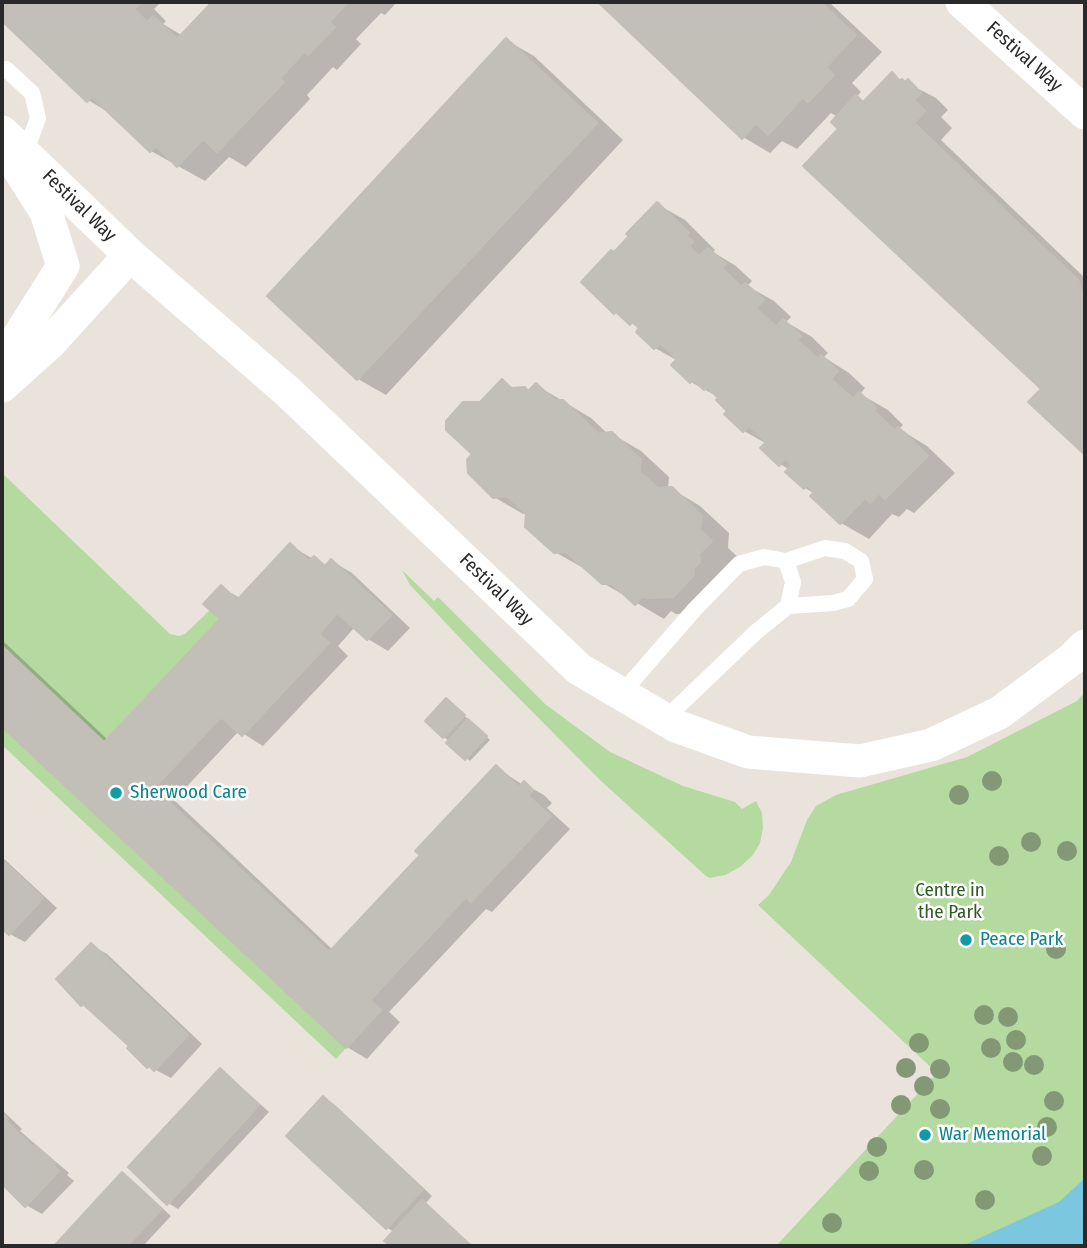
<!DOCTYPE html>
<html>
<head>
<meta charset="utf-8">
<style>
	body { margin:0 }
	#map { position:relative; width:1087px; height:1248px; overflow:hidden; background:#e9e3dc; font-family:"Fira Sans Condensed",sans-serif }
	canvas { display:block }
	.frame { position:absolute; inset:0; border:4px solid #292929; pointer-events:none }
</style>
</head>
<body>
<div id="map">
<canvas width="1087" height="1248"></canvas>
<div class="frame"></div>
</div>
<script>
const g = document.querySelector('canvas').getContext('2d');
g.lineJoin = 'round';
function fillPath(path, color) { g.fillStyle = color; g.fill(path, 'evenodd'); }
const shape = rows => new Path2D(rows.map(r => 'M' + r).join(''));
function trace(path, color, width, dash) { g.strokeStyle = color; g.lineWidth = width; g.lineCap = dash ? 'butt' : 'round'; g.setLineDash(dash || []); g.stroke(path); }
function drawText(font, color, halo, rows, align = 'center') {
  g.font = font + ' "Fira Sans Condensed",sans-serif'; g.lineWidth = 5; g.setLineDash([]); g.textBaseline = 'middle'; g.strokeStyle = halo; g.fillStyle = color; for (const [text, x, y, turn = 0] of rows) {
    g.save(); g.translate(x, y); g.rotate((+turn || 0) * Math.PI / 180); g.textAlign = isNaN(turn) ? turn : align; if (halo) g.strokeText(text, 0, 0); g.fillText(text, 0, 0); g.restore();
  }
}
fillPath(shape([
	[2,473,170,634,179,636,185,634,210,610,220,619,104,742,2,646],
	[402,570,434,601,438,597,545,704,610,752,683,786,735,802,742,809,756,801,762,813,763,828,760,843,753,855,740,867,725,875,710,878,706,876,601,781,477,656,410,585],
	[1085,692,1085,1246,776,1246,937,1073,758,905,769,895,791,862,807,820,816,806,836,795,967,757,1077,701],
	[2,727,346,1048,336,1059,2,745]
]), '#b4da9f');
fillPath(shape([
	[1085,1178,1085,1246,962,1246,1059,1202]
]), '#7bc7df');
fillPath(shape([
	[2,2,161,2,154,9,166,21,163,24,183,36,215,2,397,2,385,15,381,13,356,39,361,44,337,70,333,67,307,95,310,99,246,167,229,157,205,181,151,151,113,115,88,100,2,19],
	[601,2,829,2,882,52,852,83,861,92,856,97,865,103,892,75,936,98,948,110,941,117,952,128,941,140,1085,278,1085,453,1031,402,1043,389,840,129,838,117,831,113,797,149,782,141,770,153,743,137],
	[506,40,534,56,623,140,386,395,358,379,269,295],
	[657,204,685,220,715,250,713,252,736,266,752,281,748,285,751,288,774,301,791,317,786,322,812,337,828,353,824,357,849,373,865,388,860,394,888,410,903,425,900,428,909,435,927,446,955,473,914,513,907,509,899,517,892,514,869,539,841,523,815,494,805,488,790,470,780,464,767,444,744,431,720,398,691,382,678,361,655,348,641,329,615,312,615,254],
	[502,381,515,389,529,392,536,385,591,418,608,434,612,434,641,451,669,477,668,489,672,489,700,506,729,533,728,548,739,558,702,613,676,614,671,611,664,619,603,583,587,568,583,568,555,552,528,513,523,514,494,497,474,454,481,404],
	[290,545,313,559,327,566,332,561,352,573,410,628,388,651,368,639,355,627,338,646,348,656,263,746,239,731,174,800,333,950,423,855,496,767,523,785,524,784,544,795,552,803,547,808,570,829,492,912,486,909,389,1012,400,1022,367,1059,347,1047,2,725,2,640,108,740,222,619,221,587,240,598],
	[451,703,490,740,470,761,427,721],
	[2,857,57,908,25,942,2,930],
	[91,945,107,954,202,1044,171,1078,148,1066,131,1046,92,1010,82,1004],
	[220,1071,230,1077,269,1112,178,1209,168,1203],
	[324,1098,334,1104,432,1196,425,1204,432,1209,473,1246,393,1246,387,1240,395,1232,387,1228],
	[2,1110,22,1129,20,1131,69,1173,67,1175,74,1181,42,1214,26,1205,2,1182],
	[123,1175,133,1181,171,1216,143,1246,56,1246]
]), '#0003');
const building = shape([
	[2,2,137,2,140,4,134,9,147,22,153,16,177,39,212,2,348,2,329,22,335,27,308,55,305,51,280,78,284,82,217,152,203,139,177,167,156,146,150,152,92,97,87,102,2,21,2,2],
	[598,2,820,2,856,35,826,67,834,75,808,102,803,97,768,135,756,123,742,139,598,2],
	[506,38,597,123,357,380,267,296,506,38],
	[892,72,900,81,902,79,905,82,908,79,921,93,914,100,925,111,914,123,1078,280,1085,302,1085,455,1028,402,1041,389,803,166,838,129,831,122,856,95,863,102,892,72],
	[657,202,689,233,686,235,693,242,689,246,699,256,708,248,726,264,722,268,741,287,745,283,764,300,756,308,776,327,783,319,801,336,797,340,818,359,821,355,838,371,831,379,853,399,859,392,876,408,874,411,895,431,898,427,928,456,885,499,879,493,870,503,865,498,840,524,810,496,814,492,807,485,804,489,785,472,792,465,785,459,779,466,760,448,766,442,749,426,743,432,724,414,727,411,716,400,718,398,707,387,704,390,693,380,690,383,671,365,677,359,660,343,654,349,636,332,639,328,632,322,630,325,616,312,614,314,581,282,611,250,614,252,629,236,626,234,657,202],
	[502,379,511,388,525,387,528,391,536,383,554,400,563,400,600,435,602,433,612,432,641,460,640,472,658,488,672,487,702,516,700,530,712,541,699,554,700,562,693,569,694,575,673,597,646,598,643,596,635,605,612,584,602,584,566,552,554,553,525,527,526,514,507,496,493,498,468,473,467,460,472,454,446,430,446,421,463,402,480,402,502,379],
	[290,543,309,561,314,556,325,566,331,559,391,615,367,640,337,613,319,634,329,643,242,736,221,717,154,788,329,952,420,855,415,851,496,765,519,787,524,781,533,790,528,796,551,816,471,902,466,897,370,1000,381,1010,346,1048,2,727,2,646,104,742,220,619,203,604,221,585,237,600,290,543],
	[446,698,465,715,443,738,425,721,446,698],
	[468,719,487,736,465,760,446,743,468,719],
	[2,860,43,898,9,935,2,929,2,860],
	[91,943,188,1035,154,1071,149,1066,147,1068,127,1048,129,1046,83,1004,81,1006,56,979,91,943],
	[220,1068,259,1105,167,1205,128,1167,220,1068],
	[323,1096,423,1189,386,1229,286,1136,323,1096],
	[2,1113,8,1119,6,1121,33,1147,35,1145,55,1163,53,1165,59,1171,25,1207,2,1184,2,1113],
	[122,1172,162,1209,127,1246,54,1246,122,1172],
	[422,1200,471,1246,391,1246,384,1241,422,1200]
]);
fillPath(building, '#c2beb8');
trace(building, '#c4bfb6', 2);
trace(shape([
	[6,69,32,93,38,118,25,154],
	[786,561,793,582,788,606],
	[621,694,695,609,739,564,764,557,786,561,825,548,845,551,861,561,865,579,848,599,833,603,788,606,756,632,665,719]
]), '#fff', 16);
trace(shape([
	[962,2,1085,113],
	[2,132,130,255,287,391,579,669,676,726,748,752,860,761,931,745,999,713,1072,659,1085,646],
	[2,363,63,266,46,212,13,160],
	[2,386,50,343,130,255]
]), '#fff', 33);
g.fillStyle = '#839976';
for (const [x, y] of [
	[992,781],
	[959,795],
	[1031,842],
	[1067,851],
	[999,856],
	[1056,949],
	[984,1015],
	[1008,1017],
	[1016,1040],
	[919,1043],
	[991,1048],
	[1013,1062],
	[1034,1065],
	[906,1068],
	[940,1069],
	[924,1086],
	[1054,1101],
	[901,1105],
	[940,1109],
	[1047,1127],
	[877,1147],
	[1042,1156],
	[924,1170],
	[869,1171],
	[985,1200],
	[832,1223]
]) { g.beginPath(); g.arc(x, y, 10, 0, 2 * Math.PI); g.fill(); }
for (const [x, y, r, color] of [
	[116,793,7,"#0f9aa8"],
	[966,940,7,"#0f9aa8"],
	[925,1135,7,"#0f9aa8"]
]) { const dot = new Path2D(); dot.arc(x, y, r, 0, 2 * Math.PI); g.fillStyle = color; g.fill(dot); trace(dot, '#fff', 2.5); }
drawText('19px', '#292929', '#fff', [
	["Festival Way",1024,57,42],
	["Festival Way",79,206,44],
	["Festival Way",496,590,44]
]);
drawText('19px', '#0d838f', '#fff', [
	["Sherwood Care",130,793],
	["Peace Park",980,940],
	["War Memorial",939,1135]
], 'left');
drawText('19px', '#2f5c22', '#fff', [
	["Centre in",950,891],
	["the Park",950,913]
]);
</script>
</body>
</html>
